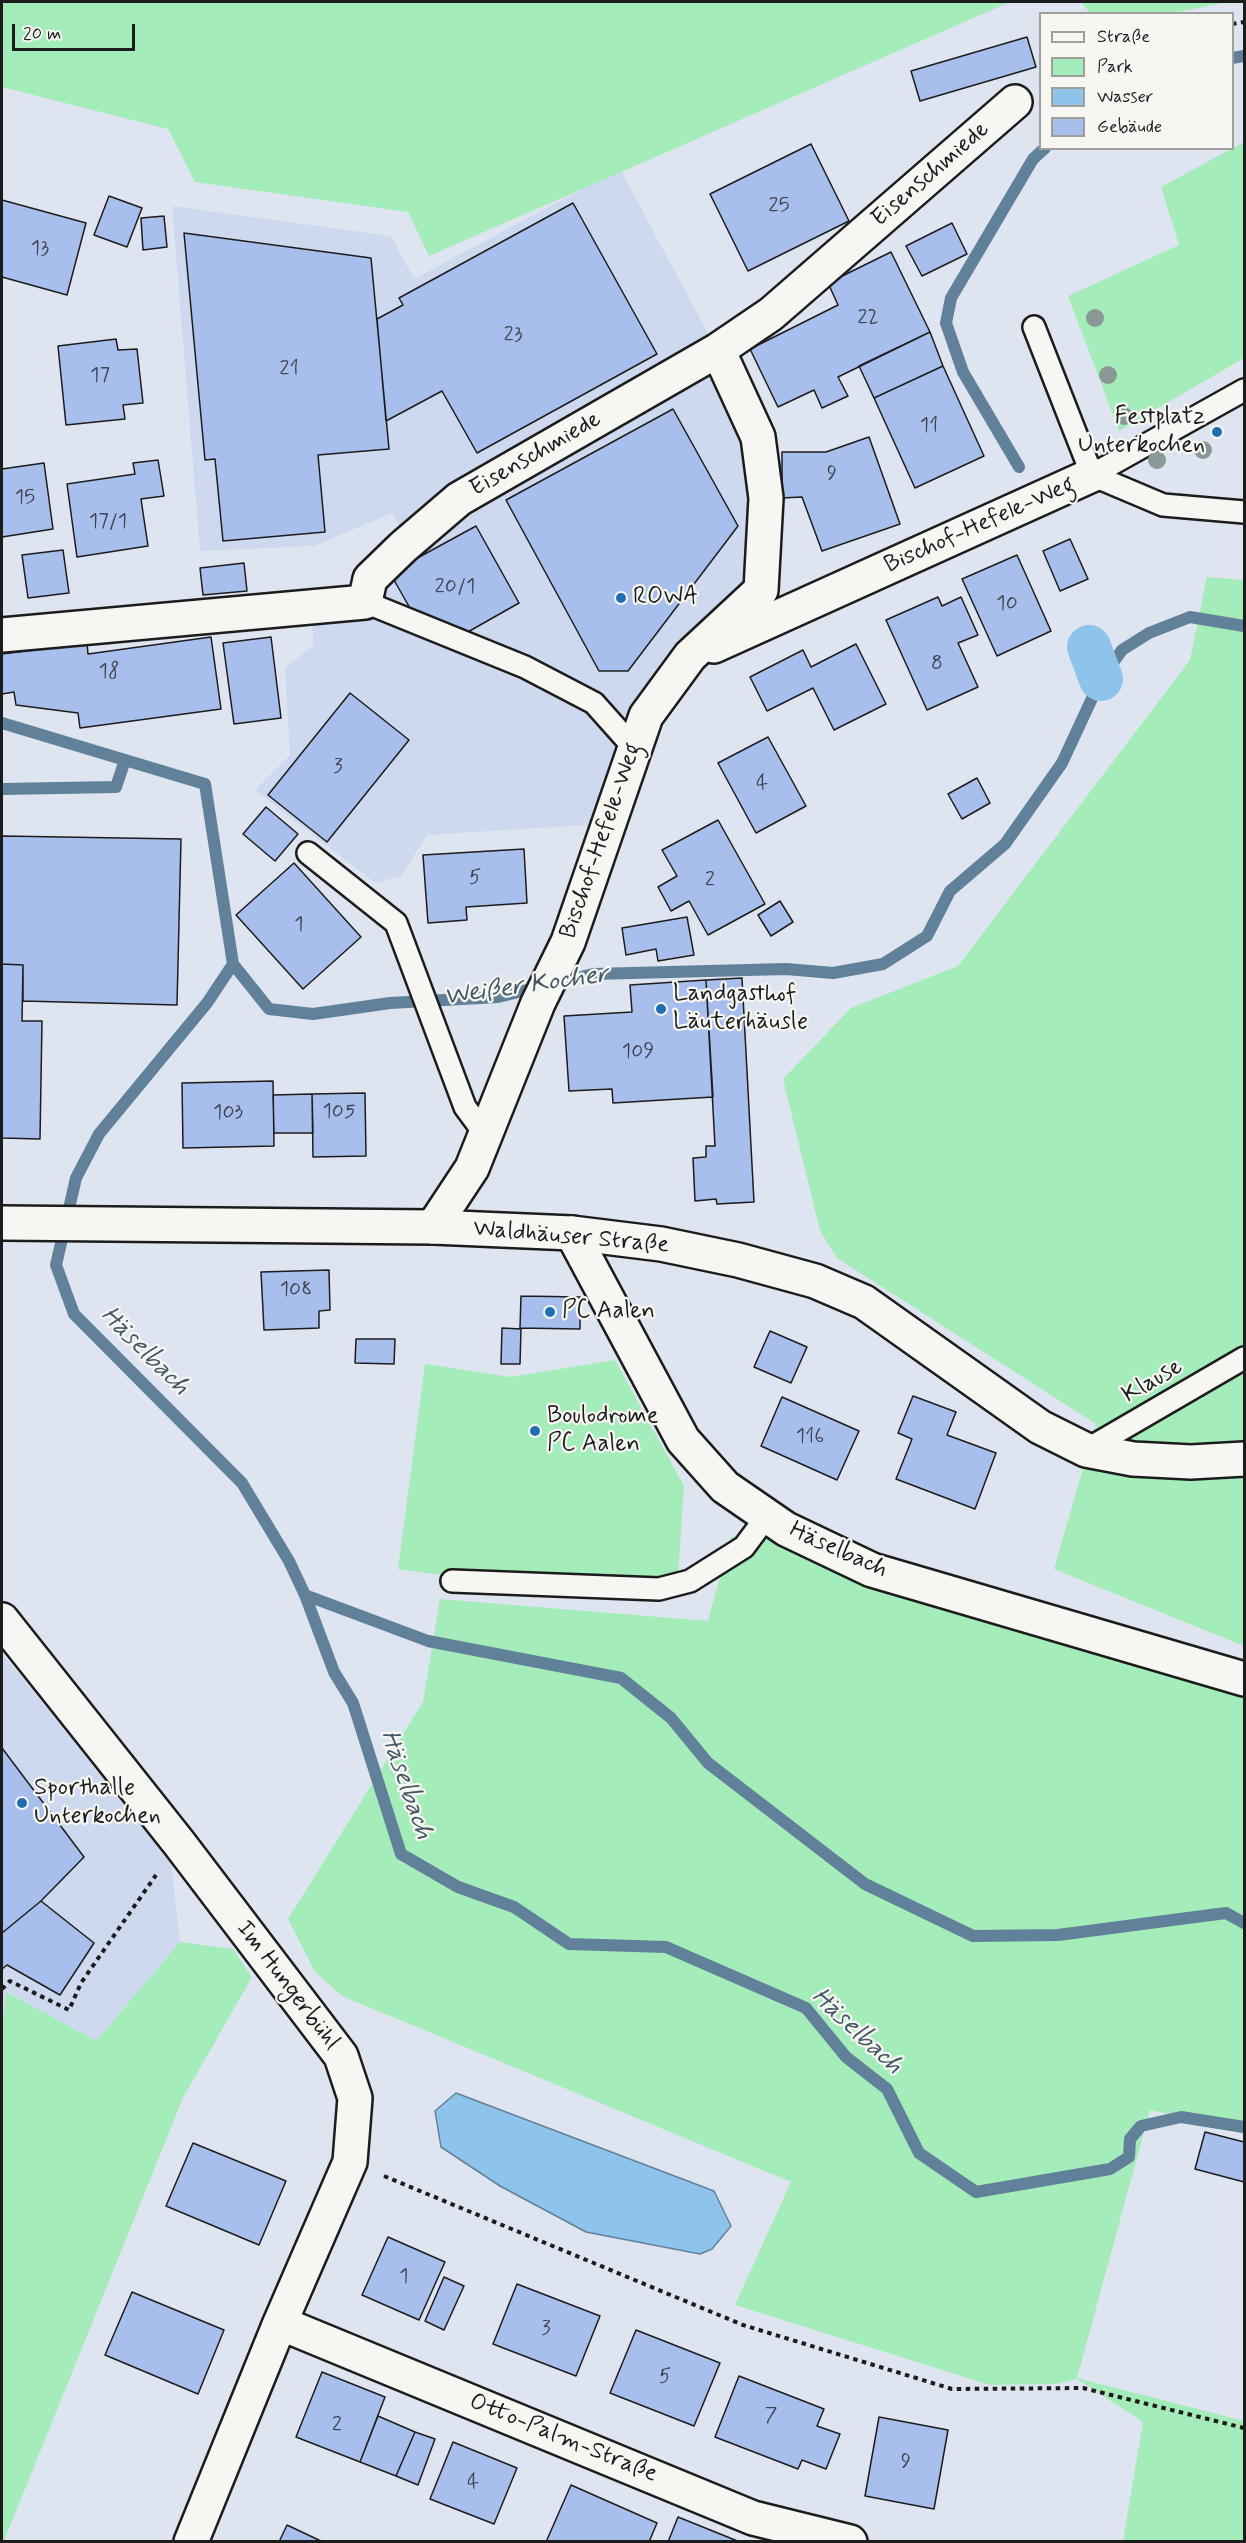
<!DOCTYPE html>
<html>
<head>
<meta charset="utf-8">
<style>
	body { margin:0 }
	#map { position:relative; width:1246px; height:2543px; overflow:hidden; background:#dfe5f0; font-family:Mynerve,sans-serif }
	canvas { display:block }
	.frame { position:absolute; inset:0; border:3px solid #1c1c1c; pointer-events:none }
	.legend { position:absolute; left:1039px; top:12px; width:195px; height:138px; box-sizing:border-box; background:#f6f6f2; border:2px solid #9f9f9c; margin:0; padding:8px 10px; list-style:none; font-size:18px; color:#1c1c1c }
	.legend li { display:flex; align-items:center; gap:12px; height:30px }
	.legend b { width:30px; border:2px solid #9f9f9c }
	.scale { position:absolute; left:12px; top:24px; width:123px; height:27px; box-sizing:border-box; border:3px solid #1c1c1c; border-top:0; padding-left:8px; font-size:18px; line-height:21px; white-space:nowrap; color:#1c1c1c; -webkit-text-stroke:4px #f6f6f2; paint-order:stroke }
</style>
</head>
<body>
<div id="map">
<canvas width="1246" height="2543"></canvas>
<div class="frame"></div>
<ul class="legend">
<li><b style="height:8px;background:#f6f6f2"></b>Straße</li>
<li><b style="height:16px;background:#a4ecb9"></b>Park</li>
<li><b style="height:16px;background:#8ec4ec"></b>Wasser</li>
<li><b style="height:16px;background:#a8beec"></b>Gebäude</li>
</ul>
<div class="scale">20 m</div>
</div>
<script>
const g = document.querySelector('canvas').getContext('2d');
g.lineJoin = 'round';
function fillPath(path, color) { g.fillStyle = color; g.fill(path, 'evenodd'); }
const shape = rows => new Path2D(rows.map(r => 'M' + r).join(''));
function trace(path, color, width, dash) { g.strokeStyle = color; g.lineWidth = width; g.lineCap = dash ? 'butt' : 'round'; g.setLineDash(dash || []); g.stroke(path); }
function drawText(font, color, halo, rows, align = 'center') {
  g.font = font + ' Mynerve,sans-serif'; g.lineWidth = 4.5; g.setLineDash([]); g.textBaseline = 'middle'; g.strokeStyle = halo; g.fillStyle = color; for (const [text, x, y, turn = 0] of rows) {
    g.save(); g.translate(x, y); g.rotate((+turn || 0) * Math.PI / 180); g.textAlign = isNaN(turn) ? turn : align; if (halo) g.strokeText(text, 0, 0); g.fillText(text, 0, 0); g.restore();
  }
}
fillPath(shape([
	[620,169,711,339,752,436,754,586,685,652,602,824,427,835,401,876,375,883,255,790,290,755,285,668,314,645,311,614,411,549,392,513,314,546,200,551,172,206,391,236,414,279],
	[2,1653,171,1860,180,1942,96,2041,8,1992,2,2026]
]), '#ced9ef');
fillPath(shape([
	[2,2,1010,2,429,256,408,212,195,182,168,129,2,87],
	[1081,2,1229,2,1167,14,1090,13],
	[1244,142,1244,358,1119,431,1068,296,1179,245,1161,187],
	[1207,577,1244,580,1244,1646,1054,1569,1096,1424,837,1258,820,1231,783,1079,851,1008,958,966,1190,660],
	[615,1360,684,1486,678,1576,659,1581,442,1575,398,1569,425,1364,511,1377],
	[780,1534,1244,1686,1244,2134,1198,2120,1150,2110,1077,2378,1244,2421,1244,2541,1123,2541,1143,2422,1077,2379,1056,2384,990,2385,735,2305,791,2182,342,1996,315,1972,288,1919,423,1702,440,1599,708,1621,731,1537],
	[180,1942,233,1949,252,1977,183,2098,4,2541,2,2541,2,2026,7,1992,96,2041]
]), '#a4ecb9');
const water = shape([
	[456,2093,714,2191,731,2226,712,2249,700,2254,586,2232,500,2186,441,2147,435,2111,456,2093]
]);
fillPath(water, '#8ec4ec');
trace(water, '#608199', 1.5);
trace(shape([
	[1232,58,1244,56],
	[1019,467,963,372,946,323,951,298,1033,159,1045,148],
	[2,723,125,760],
	[2,789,116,787,125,760,205,784,233,964,269,1009,313,1014,390,1003,498,997,593,974,786,969,833,973,883,964,927,936,950,891,1005,844,1062,763,1101,679,1122,650,1149,633,1190,617,1244,626],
	[233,964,207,1003,99,1134,76,1178,56,1265,74,1314,242,1483,289,1561,305,1595,334,1672,353,1703,401,1854,458,1887,514,1907,569,1944,666,1947,806,2008,846,2057,887,2089,919,2153,976,2192,1110,2169,1129,2157,1130,2139,1141,2126,1181,2117,1244,2127],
	[305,1595,428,1641,621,1678,671,1718,708,1763,865,1884,973,1936,1058,1935,1226,1913,1244,1923]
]), '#608199', 12);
trace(shape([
	[1089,647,1101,679]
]), '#8ec4ec', 44);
const building = shape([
	[1027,37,1036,67,920,101,911,71,1027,37],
	[811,144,849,221,748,271,710,194,811,144],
	[109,196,142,208,127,247,94,235,109,196],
	[2,200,86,223,67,295,2,277,2,200],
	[573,203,657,354,477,453,442,391,386,421,377,319,403,305,399,298,573,203],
	[164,216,167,247,143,250,141,218,164,216],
	[952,223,967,254,922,276,906,246,952,223],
	[184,233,371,258,389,449,318,455,325,532,223,541,215,459,205,460,184,233],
	[891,252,930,332,838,377,848,396,822,408,814,390,778,407,750,349,838,305,828,283,891,252],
	[930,332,943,366,874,398,859,366,930,332],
	[116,339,118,350,137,349,143,403,123,405,125,419,66,425,58,346,116,339],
	[943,366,984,456,915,488,874,398,943,366],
	[673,409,738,526,628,671,599,671,506,500,673,409],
	[869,437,900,524,822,551,802,497,782,498,782,452,826,452,869,437],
	[158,460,164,496,141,499,148,546,77,557,67,484,135,474,133,463,158,460],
	[44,463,53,529,2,537,2,469,44,463],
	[476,526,519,603,466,633,415,617,390,573,476,526],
	[1070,539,1088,579,1060,591,1043,551,1070,539],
	[63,550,69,593,28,598,22,555,63,550],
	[1017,555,1051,631,997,656,962,579,1017,555],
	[244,563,247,591,203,595,200,568,244,563],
	[938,597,942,606,961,597,978,635,958,643,978,687,927,710,886,620,938,597],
	[211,637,221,709,80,728,78,713,16,705,14,692,2,694,2,654,87,643,88,654,211,637],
	[271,637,281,718,234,724,223,643,271,637],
	[856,644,886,704,834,730,813,688,767,711,750,677,803,650,811,667,856,644],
	[350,693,409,740,327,842,268,795,350,693],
	[768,737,806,806,756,833,718,763,768,737],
	[977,778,990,803,962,819,948,794,977,778],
	[266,807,298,834,275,861,243,834,266,807],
	[718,820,765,904,708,935,689,901,671,911,658,887,677,876,662,850,718,820],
	[2,836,181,839,177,1005,23,1001,23,965,2,964,2,836],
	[524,849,527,903,466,907,467,920,428,923,423,855,524,849],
	[294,863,361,937,303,989,236,915,294,863],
	[780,901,793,922,771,936,758,915,780,901],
	[687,917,694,955,658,961,656,949,626,955,622,928,687,917],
	[2,964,23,965,22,1021,42,1021,40,1139,2,1138,2,964],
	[742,978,754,1202,717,1204,716,1199,695,1201,693,1158,706,1157,706,1146,715,1146,706,980,742,978],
	[706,980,713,1097,613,1103,612,1089,569,1091,564,1016,632,1012,630,985,706,980],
	[273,1081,274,1146,183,1148,182,1083,273,1081],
	[365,1093,366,1156,313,1157,312,1094,365,1093],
	[312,1094,313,1133,274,1133,273,1095,312,1094],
	[329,1270,330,1310,319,1311,319,1328,264,1330,261,1272,329,1270],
	[521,1296,580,1297,580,1329,520,1328,521,1296],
	[502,1328,521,1329,520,1364,501,1364,502,1328],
	[770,1331,807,1347,791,1383,754,1367,770,1331],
	[356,1339,395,1339,394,1364,355,1363,356,1339],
	[913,1396,956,1412,947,1435,996,1453,975,1509,896,1479,912,1439,898,1433,913,1396],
	[782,1397,859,1431,837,1480,761,1446,782,1397],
	[2,1748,84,1857,41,1901,2,1933,2,1748],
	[41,1901,94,1943,60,1995,7,1965,2,1969,2,1933,41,1901],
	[1205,2132,1244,2142,1244,2182,1195,2169,1205,2132],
	[193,2143,286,2181,259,2245,166,2206,193,2143],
	[388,2237,445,2262,419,2320,362,2295,388,2237],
	[444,2277,464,2286,444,2330,425,2321,444,2277],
	[517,2284,600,2316,576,2376,493,2344,517,2284],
	[132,2292,224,2330,198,2394,105,2355,132,2292],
	[636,2330,720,2363,694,2426,610,2393,636,2330],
	[322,2372,385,2397,360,2462,296,2437,322,2372],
	[739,2376,824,2409,817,2426,840,2434,826,2469,802,2460,798,2469,715,2437,739,2376],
	[378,2416,415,2432,396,2476,360,2462,378,2416],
	[879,2417,948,2430,934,2509,865,2496,879,2417],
	[415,2432,435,2439,418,2485,396,2476,415,2432],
	[453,2442,517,2468,494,2524,430,2499,453,2442],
	[571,2485,657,2523,649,2542,546,2542,571,2485],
	[678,2517,740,2542,668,2542,678,2517],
	[287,2525,323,2542,279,2542,287,2525]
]);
fillPath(building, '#a8beec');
trace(building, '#1c1c1c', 1.5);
const service = shape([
	[1034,327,1092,475],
	[1092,475,1244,390],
	[1092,475,1163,505,1244,512],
	[365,602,525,667,594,703,635,749],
	[308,853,396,923,465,1107,485,1134],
	[1086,1450,1244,1358],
	[452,1581,659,1589,690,1581,744,1547,767,1516]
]);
const minor = shape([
	[2,635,365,602,370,579,403,547,459,499,718,350,771,314,1015,102],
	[714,646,1092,475],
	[433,1227,472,1168,538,1003,568,942,646,716,690,656,761,590,766,498,758,437,718,350],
	[572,1233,683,1440,725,1487,786,1529,872,1570,1244,1679],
	[2,1620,179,1843,341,2056,355,2098,350,2162,280,2323,191,2542],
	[280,2323,753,2518,850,2542]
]);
const tertiary = shape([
	[2,1223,433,1227,572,1233,661,1244,738,1260,815,1281,864,1302,1040,1427,1086,1450,1133,1459,1191,1462,1244,1459]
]);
trace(service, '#1c1c1c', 26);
trace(minor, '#1c1c1c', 38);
trace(tertiary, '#1c1c1c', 38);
trace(shape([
	[1232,24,1244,22],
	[2,1989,10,1981,69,2010,81,1983,156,1875],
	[384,2176,743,2325,952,2389,1083,2388,1244,2428]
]), '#1c1c1c', 4, [4.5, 4.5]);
trace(service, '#f6f6f2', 21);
trace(minor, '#f6f6f2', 33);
trace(tertiary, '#f6f6f2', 33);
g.fillStyle = '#8a9995';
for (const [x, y] of [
	[1095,318],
	[1108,375],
	[1124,416],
	[1203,450],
	[1157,460]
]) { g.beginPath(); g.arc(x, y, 9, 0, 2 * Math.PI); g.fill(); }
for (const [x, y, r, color] of [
	[1217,432,6,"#1f6fb2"],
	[621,598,6,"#1f6fb2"],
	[661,1009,6,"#1f6fb2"],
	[550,1312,6,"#1f6fb2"],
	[535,1431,6,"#1f6fb2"],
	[22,1803,6,"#1f6fb2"]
]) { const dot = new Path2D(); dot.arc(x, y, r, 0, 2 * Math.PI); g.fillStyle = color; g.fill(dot); trace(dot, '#f6f6f2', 2); }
drawText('21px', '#3f4450', null, [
	["25",779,207],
	["13",40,250],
	["22",868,319],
	["23",513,336],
	["21",289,370],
	["17",100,377],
	["11",929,427],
	["9",832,475],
	["15",25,499],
	["17/1",108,523],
	["20/1",455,588],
	["10",1007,605],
	["8",937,665],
	["18",109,673],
	["3",338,768],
	["4",762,785],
	["5",475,879],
	["2",710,881],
	["1",299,926],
	["109",638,1053],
	["105",339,1113],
	["103",228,1114],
	["108",296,1291],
	["116",810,1438],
	["1",404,2278],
	["3",546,2330],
	["5",665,2378],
	["7",771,2417],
	["2",337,2426],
	["9",906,2463],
	["4",473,2484]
]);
drawText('24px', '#1c1c1c', '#f6f6f2', [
	["Eisenschmiede",931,175,-41],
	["Eisenschmiede",536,455,-30],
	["Bischof-Hefele-Weg",980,526,-24],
	["Bischof-Hefele-Weg",602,841,-71],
	["Waldhäuser Straße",571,1238,5],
	["Klause",1153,1382,-30],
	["Häselbach",838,1551,24],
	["Im Hungerbühl",287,1986,53],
	["Otto-Palm-Straße",563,2439,22]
]);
drawText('24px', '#1c1c1c', '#f6f6f2', [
	["Festplatz",1205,418,"right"],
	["Unterkochen",1205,446,"right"],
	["ROWA",633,598],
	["Landgasthof",673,995],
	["Läuterhäusle",673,1023],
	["PC Aalen",562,1312],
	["Boulodrome",547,1417],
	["PC Aalen",547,1445],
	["Sporthalle",34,1789],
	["Unterkochen",34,1817]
], 'left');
drawText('italic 26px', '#445765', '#f6f6f2', [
	["Weißer Kocher",526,987,-8],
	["Häselbach",144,1352,45],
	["Häselbach",405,1785,71],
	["Häselbach",856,2032,43]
]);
</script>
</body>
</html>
